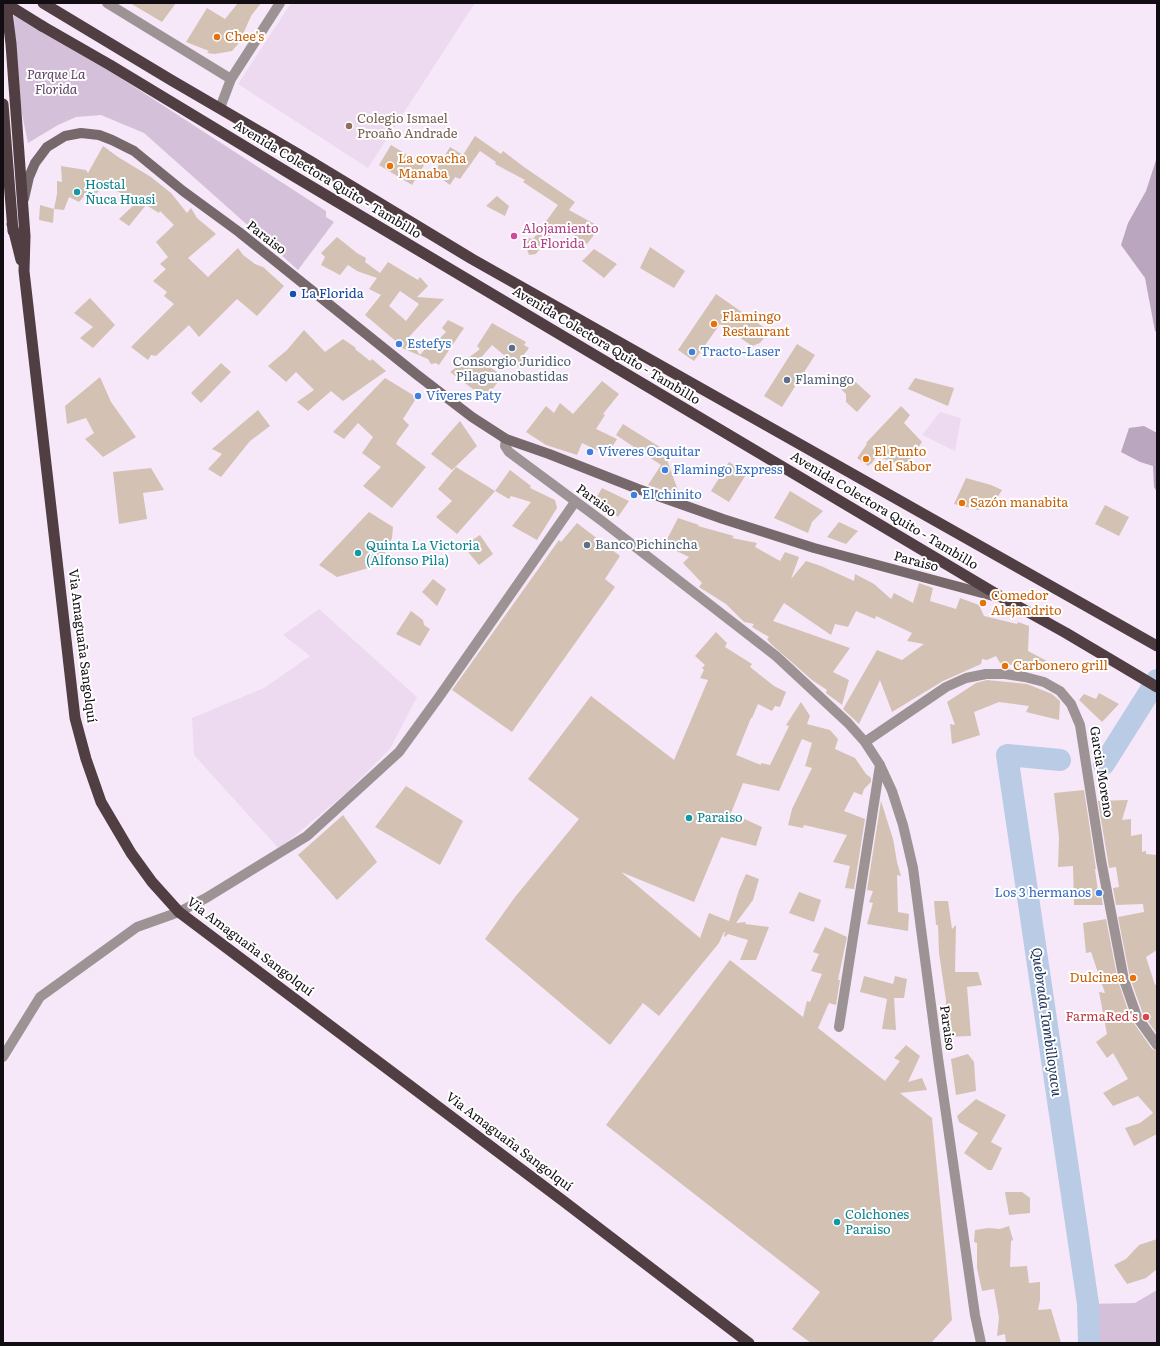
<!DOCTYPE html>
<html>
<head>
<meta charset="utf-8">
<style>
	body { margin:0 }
	#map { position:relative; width:1160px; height:1346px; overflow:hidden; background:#f6e8f9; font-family:Literata,serif }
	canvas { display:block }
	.frame { position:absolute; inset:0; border:4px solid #120d13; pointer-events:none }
</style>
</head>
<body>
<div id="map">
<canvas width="1160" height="1346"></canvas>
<div class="frame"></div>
</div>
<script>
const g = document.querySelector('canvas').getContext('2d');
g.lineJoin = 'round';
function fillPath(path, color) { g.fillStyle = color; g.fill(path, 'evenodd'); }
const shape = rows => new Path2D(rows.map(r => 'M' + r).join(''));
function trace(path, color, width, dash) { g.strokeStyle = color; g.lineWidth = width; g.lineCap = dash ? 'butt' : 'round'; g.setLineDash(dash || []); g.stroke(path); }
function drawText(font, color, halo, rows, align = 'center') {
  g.font = font + ' Literata,serif'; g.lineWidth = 4; g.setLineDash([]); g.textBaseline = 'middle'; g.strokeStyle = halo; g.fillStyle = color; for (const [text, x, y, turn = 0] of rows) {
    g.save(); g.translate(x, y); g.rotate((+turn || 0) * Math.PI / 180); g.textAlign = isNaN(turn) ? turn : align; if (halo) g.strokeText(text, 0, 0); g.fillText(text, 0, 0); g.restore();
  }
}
fillPath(shape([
	[291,3,475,3,368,168,238,84],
	[940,412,961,418,955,451,922,435],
	[319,609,417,697,390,749,346,793,279,849,194,755,192,718,264,688,310,656,283,635]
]), '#eddaf0');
fillPath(shape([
	[14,14,96,62,326,211,326,217,334,222,298,270,144,133,101,115,76,117,58,125,28,143,18,95],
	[1157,1290,1157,1343,1090,1343,1088,1304,1135,1303]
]), '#d5c0da');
fillPath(shape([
	[1157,157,1157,332,1155,331,1145,278,1121,245,1128,223,1146,191],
	[1144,426,1157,433,1157,492,1154,487,1153,466,1140,462,1121,452,1129,428]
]), '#bba6bf');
trace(shape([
	[1060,760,1007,755,1088,1304,1089,1343],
	[1104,764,1157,680]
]), '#bacbe6', 22);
fillPath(shape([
	[130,3,176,3,162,22],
	[238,3,261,3,251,16,239,43,232,51,215,54,207,53,209,51,186,42,207,8,225,19],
	[475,136,501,154,503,151,524,167,575,202,569,210,600,227,587,244,558,224,536,254,529,255,523,237,533,239,558,205,523,182,525,180,495,164,496,162,480,151,460,179,455,177,450,185,434,173,450,147,463,155],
	[391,145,424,165,412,185,379,165],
	[103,146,118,157,151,177,171,193,187,213,191,208,197,218,216,234,188,258,208,277,238,248,243,255,255,264,263,267,284,286,257,316,237,299,199,337,189,325,156,356,151,355,148,360,131,347,174,304,164,296,167,292,153,281,166,269,160,264,168,257,156,242,174,225,160,211,159,213,146,205,129,226,119,219,137,202,104,184,93,198,85,195,79,202,69,197,64,210,54,209,57,194,57,181,62,182,61,166,86,170,88,173],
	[497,196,509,206,505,216,486,206],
	[40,205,54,209,53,223,39,220],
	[337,237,357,253,366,258,365,262,380,273,388,262,418,280,420,277,428,286,417,297,444,299,408,338,420,355,430,343,433,345,446,332,442,328,448,320,464,328,439,365,436,363,431,364,428,359,402,348,397,344,398,343,365,315,381,295,369,289,377,278,357,271,348,265,340,275,321,265,325,257,321,253],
	[400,291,419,304,406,321,389,306],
	[650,247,685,271,674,288,640,268],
	[594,249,617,264,604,278,582,261],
	[716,294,769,331,760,343,752,346,720,324,694,361,678,350],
	[90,298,115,325,93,348,80,338,93,327,74,313],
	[492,323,526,342,524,345,529,348,522,357,526,359,524,366,518,367,492,345,479,360,503,376,485,398,450,372,480,349,477,346],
	[304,330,325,352,343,339,356,348,355,349,370,361,372,359,386,371,343,401,331,391,308,411,297,402,314,390,296,372,286,382,268,366,287,350],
	[797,344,815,355,782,407,764,396],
	[221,363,231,372,201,403,191,393],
	[100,377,111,402,136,437,103,457,85,439,94,433,86,418,67,424,65,406],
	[850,377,871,396,857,412,846,402,846,394,841,389],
	[385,378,413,395,415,400,403,419,409,425,398,440,396,444,426,467,392,508,363,486,381,467,362,453,373,437,358,423,344,439,333,432],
	[915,378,954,388,948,406,908,389],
	[602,381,619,394,603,414,605,415,596,429,617,439,607,455,582,443,577,455,546,445,526,432,546,406,554,413,560,403,573,414],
	[901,406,910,415,904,423,922,442,905,467,877,456,872,463,868,466,857,458,867,444,866,443],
	[258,410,270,426,250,441,221,477,208,469,222,454,212,449],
	[460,421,477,446,452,470,431,454],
	[623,424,663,449,680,496,648,485,661,465,616,435],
	[729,462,747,473,729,502,711,491],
	[456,467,495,491,457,534,436,517,452,501,438,489],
	[151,468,164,490,143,493,147,519,119,524,113,472],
	[510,470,531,486,530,488,555,500,557,508,537,540,512,526,531,502,511,496,509,499,495,491],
	[966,478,991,485,1002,490,991,508,980,507,979,510,954,504],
	[602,488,629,501,618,517,596,498],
	[790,491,823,511,812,522,808,533,774,518],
	[1105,505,1129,517,1119,536,1095,524],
	[369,512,393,527,392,538,379,565,337,577,319,565],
	[678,518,699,525,698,526,734,536,732,538,757,543,755,547,780,561,785,552,799,557,791,579,806,561,821,566,854,581,855,574,874,584,891,599,894,593,913,603,919,583,933,588,930,601,956,609,960,598,979,605,984,616,1017,624,1018,622,1029,626,1028,651,1047,661,1042,670,1000,663,996,656,987,660,982,659,981,664,943,681,892,712,880,680,859,724,843,709,877,650,902,660,924,644,907,641,912,633,876,616,875,619,856,611,848,627,835,624,831,635,784,603,773,621,850,648,833,672,849,680,842,705,826,693,827,690,812,680,771,644,767,639,769,637,752,627,754,624,744,622,726,604,699,587,702,583,683,563,689,557,664,545],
	[839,522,858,531,846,544,827,537],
	[577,523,620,556,605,579,615,587,512,732,452,690,559,540,561,542],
	[480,535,493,554,479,565,463,546],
	[433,579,446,589,437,606,422,592],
	[411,611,423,620,424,625,430,629,420,646,396,634],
	[716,632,727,643,725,647,752,664,750,667,774,686,786,692,780,707,775,706,772,711,758,704,752,718,751,718,736,755,761,765,761,763,770,765,789,726,786,725,801,702,810,716,807,724,830,730,838,739,835,749,855,758,866,774,871,778,871,782,864,789,862,795,854,792,844,811,865,819,854,889,845,888,850,866,833,862,847,835,804,825,803,828,788,825,792,809,812,768,805,766,812,743,802,739,779,791,743,783,731,813,762,827,756,846,721,837,694,902,621,872,700,938,709,913,729,921,739,890,746,874,759,879,753,900,736,923,746,922,745,924,769,927,756,960,740,960,748,940,728,934,725,937,724,936,725,932,724,932,719,943,659,1016,643,1003,610,1045,485,939,515,897,579,819,528,779,591,696,674,760,708,680,700,678,704,670,702,668,705,665,695,656],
	[987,680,1027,684,1052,694,1060,701,1059,720,1026,712,1029,706,999,702,974,712,980,735,952,744,950,724,955,725,947,702,976,683],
	[1099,693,1119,704,1102,722,1079,700,1084,694,1096,699],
	[406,786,463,821,440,865,375,827],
	[1084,790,1096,869,1095,869,1098,892,1100,891,1103,905,1074,905,1073,866,1058,867,1059,838,1054,793],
	[1128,800,1122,820,1131,819,1131,836,1142,834,1142,852,1146,851,1146,854,1157,855,1157,888,1156,889,1157,950,1146,957,1155,985,1157,984,1157,1034,1143,1014,1130,978,1118,917,1144,912,1143,904,1116,905,1113,888,1119,887,1116,867,1109,868,1098,801],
	[881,801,893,839,897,862,901,876,897,875,898,912,909,914,908,931,867,924,873,903,869,902,873,891,867,890],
	[343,815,377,862,337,900,298,855],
	[799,892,821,900,814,922,789,913],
	[934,901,948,901,952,929,956,925,955,972,978,972,982,985,967,987,971,1036,945,1037,946,1000,939,953,938,925,936,925],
	[1106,919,1118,981,1131,1019,1152,1049,1157,1051,1157,1134,1134,1146,1125,1128,1140,1123,1153,1113,1138,1096,1113,1106,1103,1093,1128,1079,1113,1053,1107,1058,1096,1042,1107,1034,1099,992,1105,993,1091,952,1086,953,1083,923],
	[825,927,847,937,838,980,840,980,836,1005,829,1003,818,1028,885,1081,900,1061,894,1058,906,1045,920,1056,908,1082,922,1078,927,1090,900,1093,932,1118,952,1320,931,1343,811,1343,792,1329,820,1292,606,1125,730,960,803,1017,807,1001,810,1002,822,974,811,971,819,954,813,952],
	[864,976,893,984,895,976,907,979,904,998,894,998,896,1030,882,1029,887,999,860,992],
	[968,1054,974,1062,976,1091,956,1095,951,1059],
	[976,1099,1006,1115,991,1142,1002,1148,992,1170,988,1170,964,1153,978,1133,959,1122,957,1116],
	[1005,1192,1022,1192,1030,1198,1030,1213,1009,1215],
	[1009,1226,1013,1240,1011,1241,1010,1267,1027,1266,1029,1283,1040,1282,1040,1300,1038,1310,1051,1309,1061,1343,1006,1343,1005,1334,997,1336,999,1318,994,1289,982,1291,977,1268,977,1243,974,1242,975,1230,988,1228,1000,1229],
	[1157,1239,1157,1269,1146,1278,1127,1284,1114,1265,1126,1259,1139,1245]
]), '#d3c1b3');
trace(shape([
	[107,3,231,79],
	[220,108,231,79,280,3],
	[839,1027,880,765],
	[3,1057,40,997,137,927,179,912,206,898,307,836,399,752,439,697,575,502]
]), '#9d9395', 10);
trace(shape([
	[506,439,505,446,509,452,602,521,776,656,848,723,865,742,880,765,892,791,903,825,913,868,938,1058,975,1315,981,1343],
	[865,742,946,687,966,678,986,674,1005,674,1025,677,1044,682,1060,691,1071,704,1080,725,1101,860,1124,980,1137,1017,1157,1045]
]), '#9d9395', 10);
trace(shape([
	[24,199,29,177,35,163,47,147,65,136,81,133,99,135,112,140,134,151,183,191,239,232,416,374,472,417,506,439,549,454,638,489,723,519,814,548,997,597]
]), '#76686b', 10);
trace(shape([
	[6,3,11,44,25,236,24,271,75,718,86,759,101,802,131,853,152,882,179,912,562,1200,749,1343],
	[43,3,171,80,310,161,472,259,1157,646],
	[42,26,110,65,292,175,1003,598,1066,633,1157,687],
	[3,104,13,231],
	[12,224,21,260]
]), '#503e42', 11);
trace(shape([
	[5,3,42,26]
]), '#503e42', 11);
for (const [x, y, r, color] of [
	[217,37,4,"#e8710a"],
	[349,126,4,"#8d6e63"],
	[390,166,4,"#e8710a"],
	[77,192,4,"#0f9aa8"],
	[514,236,4,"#d1479c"],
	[293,294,4,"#1a4fb4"],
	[714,324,4,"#e8710a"],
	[399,344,4,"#3f7fe0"],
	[512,348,4,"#5c6f8a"],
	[692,352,4,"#3f7fe0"],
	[787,380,4,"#5c6f8a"],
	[418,396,4,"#3f7fe0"],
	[590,452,4,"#3f7fe0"],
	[866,459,4,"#e8710a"],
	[665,470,4,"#3f7fe0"],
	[634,495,4,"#3f7fe0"],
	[962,503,4,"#e8710a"],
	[587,545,4,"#5c6f8a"],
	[358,553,4,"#0f9aa8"],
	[983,603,4,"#e8710a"],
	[1005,666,4,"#e8710a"],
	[689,818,4,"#0f9aa8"],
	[1099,893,4,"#3f7fe0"],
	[1133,978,4,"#e8710a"],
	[1146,1017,4,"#e0444e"],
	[837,1222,4,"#0f9aa8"]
]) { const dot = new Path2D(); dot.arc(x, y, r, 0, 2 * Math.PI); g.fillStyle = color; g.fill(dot); trace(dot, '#fff', 1.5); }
drawText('13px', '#c56008', '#fff', [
	["Chee's",225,37],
	["La covacha",398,159],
	["Manaba",398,174],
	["Flamingo",722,317],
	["Restaurant",722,332],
	["El Punto",874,452],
	["del Sabor",874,467],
	["Sazón manabita",970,503],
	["Comedor",991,596],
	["Alejandrito",991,611],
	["Carbonero grill",1013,666],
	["Dulcinea",1125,978,"right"]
], 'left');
drawText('italic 13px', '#5e3f65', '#fff', [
	["Parque La",56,75],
	["Florida",56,90]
]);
drawText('13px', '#785e54', '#fff', [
	["Colegio Ismael",357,119],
	["Proaño Andrade",357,134]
], 'left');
drawText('13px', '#120d13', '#fff', [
	["Avenida Colectora Quito - Tambillo",327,180,31],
	["Paraiso",266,238,38],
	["Avenida Colectora Quito - Tambillo",606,346,31],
	["Paraiso",596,501,36],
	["Avenida Colectora Quito - Tambillo",884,511,31],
	["Paraiso",916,562,15],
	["Via Amaguaña Sangolquí",82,646,83],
	["Garcia Moreno",1101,772,81],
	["Via Amaguaña Sangolquí",250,947,37],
	["Paraiso",947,1028,82],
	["Via Amaguaña Sangolquí",509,1142,37]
]);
drawText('13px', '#0d838f', '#fff', [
	["Hostal",85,185],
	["Ñuca Huasi",85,200],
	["Quinta La Victoria",366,546],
	["(Alfonso Pila)",366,561],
	["Paraiso",697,818],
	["Colchones",845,1215],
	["Paraiso",845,1230]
], 'left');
drawText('13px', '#b23c85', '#fff', [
	["Alojamiento",522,229],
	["La Florida",522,244]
], 'left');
drawText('13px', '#164399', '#fff', [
	["La Florida",301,294]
], 'left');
drawText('13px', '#366cbe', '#fff', [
	["Estefys",407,344],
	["Tracto-Laser",700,352],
	["Víveres Paty",426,396],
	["Víveres Osquitar",598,452],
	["Flamingo Express",673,470],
	["El chinito",642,495],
	["Los 3 hermanos",1091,893,"right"]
], 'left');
drawText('13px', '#4e5e75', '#fff', [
	["Consorgio Juridico",512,362,"center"],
	["Pilaguanobastidas",512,377,"center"],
	["Flamingo",795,380],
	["Banco Pichincha",595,545]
], 'left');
drawText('13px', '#be3a42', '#fff', [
	["FarmaRed's",1138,1017]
], 'right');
drawText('italic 14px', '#172f54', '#fff', [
	["Quebrada Tambilloyacu",1046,1022,82]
]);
</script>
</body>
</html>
